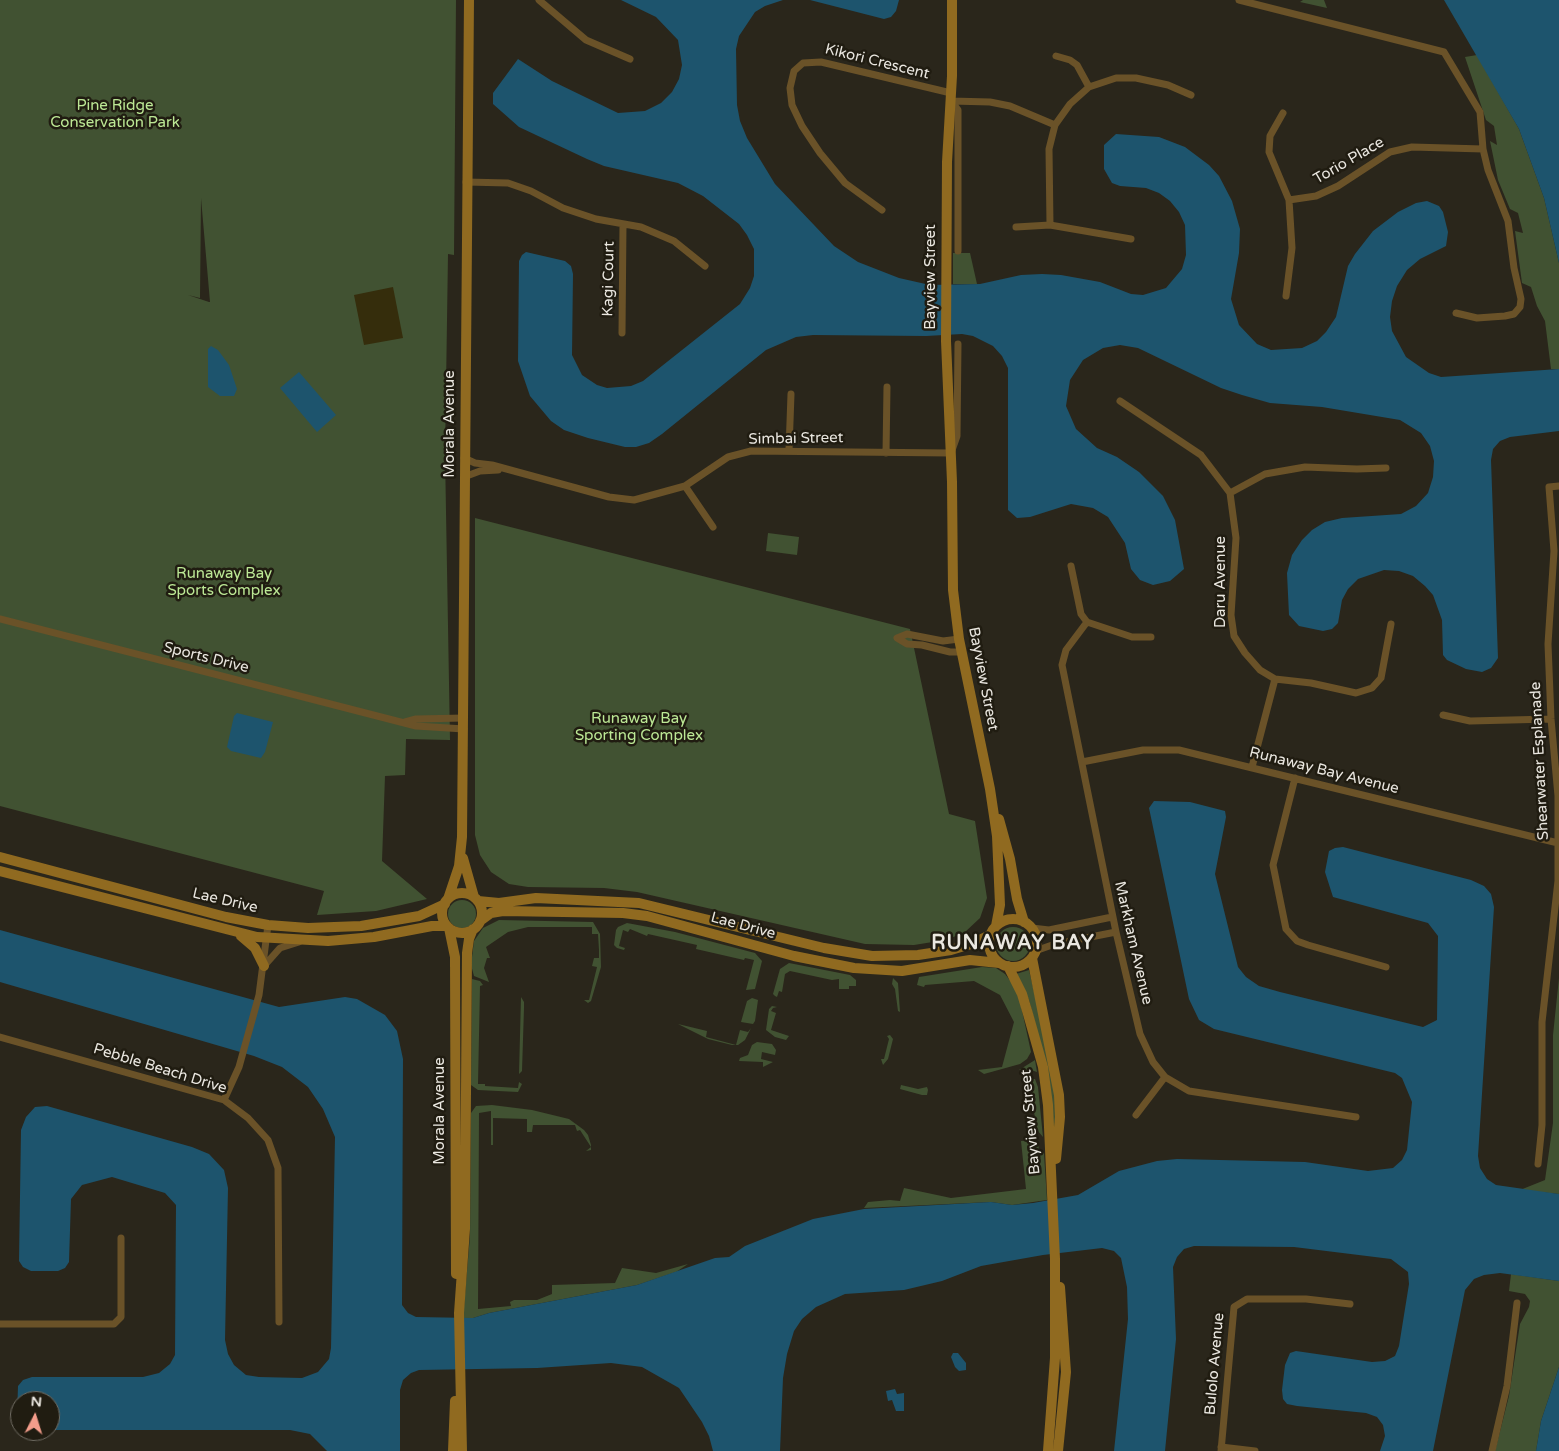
<!DOCTYPE html>
<html>
<head>
<meta charset="utf-8">
<style>
	body { margin:0 }
	#map { position:relative; width:1559px; height:1451px; overflow:hidden; background:#2a261b; font-family:"Varela Round",sans-serif }
	canvas { display:block }
	.north { position:absolute; left:10px; top:1391px; width:50px; height:50px; box-sizing:border-box; background:#201c11; border:1px solid #716d64; border-radius:50%; rotate:5deg; font-size:14px; font-weight:700; line-height:20px; text-align:center; color:#eae7e0 }
	.north::after { content:''; display:block; margin:auto; width:18px; height:22px; background:#f49d8b; clip-path:polygon(50% 0,100% 100%,50% 72%,0 100%) }
</style>
</head>
<body>
<div id="map">
<canvas width="1559" height="1451"></canvas>
<div class="north">N</div>
</div>
<script>
const g = document.querySelector('canvas').getContext('2d');
g.lineJoin = 'round';
function fillPath(path, color) { g.fillStyle = color; g.fill(path, 'evenodd'); }
const shape = rows => new Path2D(rows.map(r => 'M' + r).join(''));
function trace(path, color, width, dash) { g.strokeStyle = color; g.lineWidth = width; g.lineCap = dash ? 'butt' : 'round'; g.setLineDash(dash || []); g.stroke(path); }
function drawText(font, color, halo, rows, align = 'center') {
  g.font = font + ' "Varela Round",sans-serif'; g.lineWidth = 5; g.setLineDash([]); g.textBaseline = 'middle'; g.strokeStyle = halo; g.fillStyle = color; for (const [text, x, y, turn = 0] of rows) {
    g.save(); g.translate(x, y); g.rotate((+turn || 0) * Math.PI / 180); g.textAlign = isNaN(turn) ? turn : align; if (halo) g.strokeText(text, 0, 0); g.fillText(text, 0, 0); g.restore();
  }
}
fillPath(shape([
	[0,0,456,0,454,255,448,254,445,454,450,740,406,739,405,775,385,776,382,861,427,899,376,911,317,915,324,891,0,806],
	[201,198,210,302,209,302,188,295,200,298],
	[1303,0,1324,0,1327,8,1300,2],
	[1477,55,1519,129,1544,198,1559,263,1559,369,1551,369,1545,321,1537,306,1531,287,1522,283,1515,231,1523,233,1518,213,1510,209,1498,180,1490,141,1497,145,1494,126,1486,120,1465,57],
	[953,253,970,253,977,284,953,284],
	[475,518,910,629,949,814,975,821,987,898,980,918,964,933,945,940,914,945,865,944,637,892,604,888,528,887,509,884,491,872,480,855,475,835],
	[768,533,799,537,797,555,766,551],
	'448 914a14 14 0 1 1 28 0a14 14 0 1 1-28 0Z',
	[499,920,593,922,600,934,601,967,591,1001,588,1003,584,1000,589,1000,597,967,592,966,594,958,599,958,599,950,598,934,592,934,592,927,528,927,508,932,486,947,490,958,487,958,484,968,489,982,474,976,471,965,474,941,483,928],
	[627,923,675,932,755,953,762,961,755,989,746,990,754,960,745,958,744,960,696,949,697,945,648,934,647,936,630,929,628,932,623,930,619,946,625,948,624,950,617,948,614,945,616,930,618,927],
	'996 944a17 17 0 1 1 34 0a17 17 0 1 1-34 0Z',
	[789,963,850,975,856,980,856,986,849,986,849,989,839,989,839,979,832,980,790,971,785,974,782,992,779,991,777,997,775,996,773,994,780,969],
	[982,967,996,968,1005,974,1012,983,1018,992,1031,1052,1027,1059,1020,1064,984,1074,978,1070,1002,1067,1014,1022,1000,995,974,981,925,985,924,987,917,985,919,977],
	[1029,970,1053,1073,1056,1100,1052,1178,1047,1068,1029,1000,1016,974],
	[893,978,898,983,900,1012,898,1011,895,989,892,984],
	[1559,978,1559,1194,1520,1190,1545,1180,1553,1123,1553,1035],
	[472,979,480,981,483,985,480,986,478,1084,485,1084,485,1086,518,1088,519,1082,522,1084,518,1092,478,1090,471,1085],
	[521,997,524,1002,524,1008,522,1071,519,1074],
	[752,998,758,1000,755,1021,753,1024,741,1022,747,1001],
	[772,1006,777,1007,773,1008,771,1011,776,1013,771,1030,789,1036,786,1040,775,1037,766,1030,769,1009],
	[678,1024,707,1031,706,1037,736,1045,740,1030,748,1032,751,1028,745,1040,738,1045,732,1045,708,1039],
	[890,1035,893,1039,888,1059,883,1065,881,1059,884,1059,889,1039,887,1036],
	[757,1042,772,1044,776,1050,775,1055,762,1052,761,1059,773,1062,763,1067,763,1062,739,1061,740,1058,748,1055,752,1045],
	[1035,1060,1037,1072,1031,1070,1019,1070],
	[1027,1079,1035,1079,1038,1087,1043,1137,1037,1130,1030,1087],
	[901,1085,918,1089,927,1087,928,1090,927,1095,922,1095,900,1089],
	[492,1105,532,1110,569,1119,584,1130,588,1135,591,1145,591,1150,586,1151,591,1147,580,1130,577,1131,575,1125,533,1125,532,1132,527,1132,527,1119,493,1118,493,1145,491,1145,491,1111,479,1113,478,1309,511,1306,510,1302,514,1300,537,1300,552,1294,552,1285,615,1283,622,1268,656,1273,688,1264,676,1272,637,1285,489,1313,473,1318,463,1318,470,1236,471,1113,476,1106],
	[1037,1140,1039,1149,1044,1153,1047,1200,1012,1205,991,1202,864,1208,868,1202,890,1200,900,1201,904,1188,951,1198,1026,1189,1021,1141],
	[1511,1274,1559,1281,1559,1367,1541,1421,1536,1451,1495,1451,1509,1396,1520,1324,1529,1307,1530,1301,1525,1294,1509,1291]
]), '#415232');
fillPath(shape([
	[393,287,403,338,364,345,354,295]
]), '#352d0c');
fillPath(shape([
	[621,0,783,0,765,6,755,12,739,36,736,49,737,105,740,121,747,138,775,184,834,246,858,262,899,278,930,285,980,284,1021,275,1042,274,1061,275,1100,282,1131,294,1143,295,1166,288,1182,269,1186,255,1185,225,1179,212,1170,201,1159,193,1146,188,1120,186,1112,183,1104,169,1104,145,1116,134,1159,137,1185,147,1209,165,1219,176,1232,201,1240,229,1239,253,1231,299,1239,325,1257,344,1271,350,1302,348,1317,341,1326,332,1336,317,1348,266,1355,254,1373,231,1398,212,1416,203,1427,201,1439,206,1443,212,1448,232,1446,246,1420,259,1407,270,1397,286,1392,301,1390,317,1392,331,1406,357,1429,373,1441,377,1559,369,1559,431,1510,437,1500,441,1493,449,1491,460,1498,658,1491,668,1482,672,1466,669,1447,660,1443,655,1442,620,1433,595,1425,586,1413,576,1399,571,1384,570,1358,579,1348,589,1342,600,1338,623,1332,629,1323,631,1299,626,1289,615,1287,573,1292,555,1302,540,1312,530,1325,522,1342,518,1401,514,1416,506,1428,493,1433,477,1434,461,1430,446,1421,433,1400,420,1322,407,1270,403,1242,395,1221,388,1138,348,1120,345,1103,348,1083,360,1070,380,1066,406,1076,429,1097,448,1117,457,1139,472,1163,496,1175,520,1184,569,1170,581,1153,585,1140,580,1131,569,1125,543,1108,517,1093,508,1071,504,1030,517,1017,518,1008,510,1008,368,1002,356,993,346,973,336,962,334,926,336,813,335,796,337,766,350,662,434,649,443,636,447,625,447,588,438,564,430,551,421,530,396,518,361,519,261,522,255,526,252,565,261,571,266,573,274,572,355,582,375,597,385,607,388,631,386,643,381,740,304,750,288,754,276,754,249,747,235,739,224,703,196,678,183,604,166,587,159,519,127,493,104,493,93,518,59,552,81,618,113,645,111,661,103,672,92,679,79,682,65,678,40,656,17],
	[810,0,899,0,896,11,891,17,884,19],
	[1444,0,1559,0,1559,263,1544,198,1519,129],
	[211,346,218,350,229,365,237,389,234,396,220,396,208,387,208,349],
	[299,372,336,415,317,432,280,388],
	[237,713,273,722,265,752,261,758,231,751,227,747,234,716],
	[1154,801,1190,802,1225,811,1226,817,1215,874,1238,967,1246,977,1259,986,1280,992,1423,1027,1437,1020,1438,936,1428,923,1333,897,1325,872,1329,851,1335,848,1343,847,1471,880,1484,886,1491,894,1494,907,1478,1156,1480,1168,1487,1179,1496,1185,1559,1194,1559,1281,1500,1273,1484,1275,1474,1279,1465,1290,1433,1451,1380,1451,1385,1436,1383,1425,1377,1417,1366,1413,1297,1406,1287,1404,1283,1399,1282,1390,1285,1365,1290,1353,1296,1351,1372,1362,1385,1361,1395,1356,1399,1346,1409,1284,1408,1272,1391,1259,1294,1247,1194,1246,1184,1249,1177,1257,1173,1267,1176,1339,1165,1451,1114,1451,1128,1319,1127,1287,1121,1258,1114,1251,1102,1248,1043,1255,981,1266,942,1281,904,1290,845,1294,816,1307,802,1319,794,1331,787,1354,783,1378,780,1451,713,1451,709,1436,702,1422,679,1388,642,1367,611,1363,537,1368,419,1370,411,1373,403,1380,400,1390,400,1451,327,1451,310,1434,290,1430,50,1430,50,1401,20,1401,20,1421,17,1416,18,1386,23,1380,32,1377,143,1377,159,1373,170,1364,175,1355,176,1205,165,1193,112,1177,82,1185,71,1199,69,1262,65,1268,58,1271,31,1271,23,1267,19,1261,21,1130,26,1117,35,1107,47,1106,192,1147,209,1154,224,1170,228,1188,225,1340,228,1354,234,1365,246,1375,259,1377,302,1378,318,1372,329,1359,331,1348,335,1137,323,1109,308,1087,282,1067,254,1056,0,982,0,930,279,1007,345,997,357,999,385,1015,397,1031,403,1059,402,1305,408,1313,416,1317,473,1318,489,1313,637,1285,715,1258,729,1257,745,1246,813,1219,864,1209,991,1202,1012,1205,1033,1203,1078,1195,1119,1171,1157,1161,1177,1159,1305,1162,1368,1171,1393,1168,1402,1160,1407,1150,1412,1102,1402,1078,1395,1073,1214,1029,1199,1020,1189,999,1149,808],
	[953,1353,958,1353,966,1363,966,1370,959,1371,955,1367,951,1357],
	[1559,1367,1559,1451,1536,1451,1541,1421],
	[895,1389,897,1394,904,1393,904,1411,896,1411,892,1400,888,1401,886,1391]
]), '#1d546d');
trace(shape([
	[539,0,586,40,630,59],
	[1239,0,1444,52,1480,112,1483,149,1488,170,1508,221,1514,268,1521,299,1520,307,1514,314,1505,316,1477,318,1456,313],
	[1056,56,1070,60,1077,65,1089,87],
	[951,101,958,110,958,251],
	[951,101,990,102,1010,106,1055,125],
	[1283,113,1270,136,1269,152,1289,200,1292,248,1286,296],
	[466,182,508,183,531,191,563,208,596,219,641,227,674,241,705,266],
	[1289,200,1316,196,1338,186,1390,152,1412,147,1483,149],
	[882,210,845,183,820,153,802,126,792,105,790,88,794,71,803,63,821,62,951,93],
	[1050,225,1049,149,1055,125,1070,104,1089,87,1116,78,1136,78,1168,85,1191,95],
	[1016,227,1050,225,1131,239],
	[622,333,623,224],
	[1120,401,1201,455,1230,493,1236,538,1231,615,1234,636,1245,653,1260,670,1275,679,1311,683,1356,693,1372,688,1381,678,1391,624],
	[789,450,791,394],
	[886,453,887,387],
	[464,458,475,463,492,465,609,497,634,500,685,486,728,457,751,451,951,453,957,436,958,344],
	[464,477,480,471,498,470],
	[685,486,713,527],
	[1230,493,1265,474,1305,467,1357,469,1386,468],
	[1071,566,1081,614,1087,622,1132,637,1151,637],
	[0,619,416,726,464,729],
	[1087,622,1066,650,1062,665,1116,932,1140,1034,1153,1062,1165,1077,1189,1091,1356,1117],
	[959,639,943,641,907,634,897,638,907,644,922,645,950,652,962,652],
	[1443,715,1470,721,1551,719],
	[405,722,416,719,464,718],
	[1082,762,1143,750,1179,750,1558,843],
	[1252,767,1275,679],
	[1295,778,1273,865,1286,929,1297,941,1308,945,1386,967],
	[1032,928,1049,930,1112,917],
	[1035,951,1055,944,1116,932],
	[264,966,280,948,299,942],
	[0,1037,224,1100,248,1118,268,1140,278,1168,279,1322],
	[224,1100,239,1067,259,995,268,925],
	[1136,1115,1165,1077],
	[1538,1164,1542,1125,1542,1022,1558,881,1558,796,1551,719,1548,644,1554,551,1549,487,1559,486],
	[0,1324,114,1324,121,1317,121,1238],
	[1221,1447,1255,1451],
	[1221,1451,1234,1307,1247,1299,1306,1299,1350,1304],
	[1492,1451,1507,1386,1517,1303]
]), '#6a5228', 7);
trace(shape([
	[952,0,952,76,947,162,946,341,952,482,953,590,959,639,990,789,997,836,1000,905,996,926],
	[999,819,1010,859,1017,899,1024,922],
	[0,857,226,917,268,925,308,928,361,926,419,916,445,904],
	[463,858,474,897],
	[0,871,257,937,328,941,374,937,432,926,447,926],
	'442 913a20 20 0 1 1 40 0a20 20 0 1 1-40 0Z',
	[448,899,459,866,462,837,469,0],
	[478,901,499,903,536,898,639,903,824,948,872,956,918,955,951,950,971,944,990,935],
	'989 943a24 24 0 1 1 48 0a24 24 0 1 1-48 0Z',
	[480,921,491,913,503,911,623,913,647,916,794,956,854,968,902,971,970,960,999,963],
	[449,928,455,957,456,1274],
	[241,936,255,948,264,966],
	[1032,958,1059,1095,1060,1117,1056,1159],
	[1008,966,1022,994,1028,1014,1043,1067,1048,1105,1055,1259,1055,1358,1048,1451],
	[453,1451,455,1401],
	[462,1451,459,1313,465,1229,467,953,469,939,473,929],
	[1058,1451,1066,1372,1060,1287]
]), '#906a20', 10);
drawText('15px', '#eae7e0', '#201c11', [
	["Kikori Crescent",877,62,14],
	["Torio Place",1349,161,-30],
	["Bayview Street",931,277,-90],
	["Kagi Court",609,279,-89],
	["Morala Avenue",450,424,-90],
	["Simbai Street",796,439,-1],
	["Daru Avenue",1221,582,-90],
	["Sports Drive",206,658,14],
	["Bayview Street",983,679,79],
	["Shearwater Esplanade",1540,761,-93],
	["Runaway Bay Avenue",1324,771,14],
	["Lae Drive",225,901,13],
	["Lae Drive",743,926,15],
	["Markham Avenue",1133,943,77],
	["Pebble Beach Drive",160,1069,17],
	["Morala Avenue",440,1111,-90],
	["Bayview Street",1031,1122,-95],
	["Bulolo Avenue",1215,1364,-85]
]);
drawText('15px', '#bce895', '#201c11', [
	["Pine Ridge",115,106],
	["Conservation Park",115,123],
	["Runaway Bay",224,574],
	["Sports Complex",224,591],
	["Runaway Bay",639,719],
	["Sporting Complex",639,736]
]);
g.letterSpacing = '1px';
drawText('bold 20px', '#eae7e0', '#201c11', [
	["RUNAWAY BAY",1013,944]
]);
g.letterSpacing = '0px';
</script>
</body>
</html>
